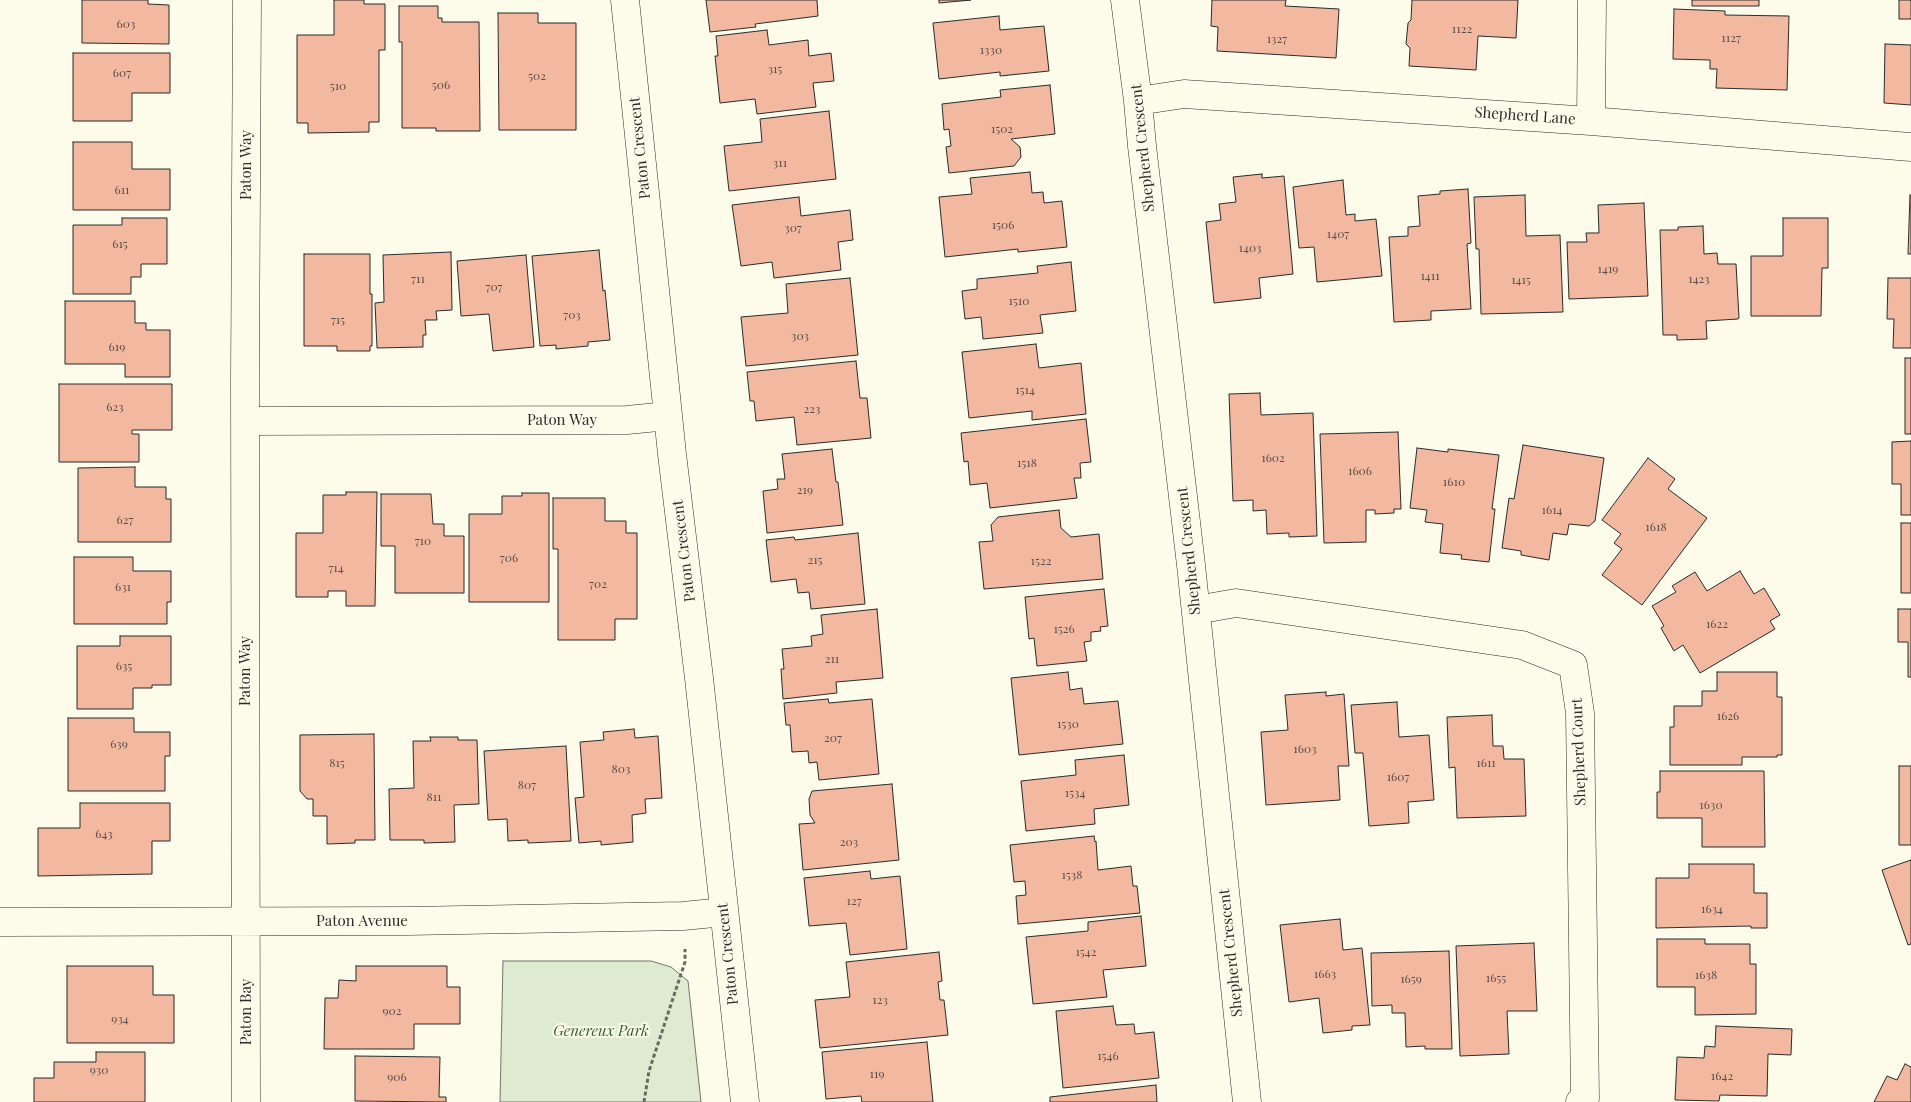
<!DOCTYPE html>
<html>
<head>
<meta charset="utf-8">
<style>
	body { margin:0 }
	canvas { display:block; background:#fdfbea }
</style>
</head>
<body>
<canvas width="1911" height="1102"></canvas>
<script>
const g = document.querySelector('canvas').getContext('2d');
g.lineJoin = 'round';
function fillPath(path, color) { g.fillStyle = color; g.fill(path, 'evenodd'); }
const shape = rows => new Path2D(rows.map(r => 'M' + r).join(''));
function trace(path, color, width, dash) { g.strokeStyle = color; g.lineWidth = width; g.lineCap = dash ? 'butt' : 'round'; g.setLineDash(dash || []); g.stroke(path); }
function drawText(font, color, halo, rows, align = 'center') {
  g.font = font + ' "Playfair Display",serif'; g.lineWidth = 4; g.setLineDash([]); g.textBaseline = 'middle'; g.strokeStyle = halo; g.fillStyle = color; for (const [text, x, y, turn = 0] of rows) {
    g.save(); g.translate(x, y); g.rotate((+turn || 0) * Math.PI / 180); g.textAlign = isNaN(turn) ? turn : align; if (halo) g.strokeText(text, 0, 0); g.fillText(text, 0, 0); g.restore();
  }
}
const green = shape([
	[503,961,651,961,671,967,688,981,701,1102,500,1102,503,961]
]);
fillPath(green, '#deebd1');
trace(green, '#74746e', 1);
const building = shape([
	[82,0,148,0,148,4,169,5,169,44,82,43,82,0],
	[334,0,364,0,364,4,385,4,385,50,379,50,379,122,369,122,369,132,308,133,308,123,297,123,297,35,334,35,334,0],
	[706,0,817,0,818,16,755,24,756,27,710,32,706,0],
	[939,0,971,0,939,3,939,0],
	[1212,0,1286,0,1285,6,1339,9,1336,58,1217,51,1218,27,1211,26,1212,0],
	[1412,0,1518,0,1516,38,1478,36,1476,70,1409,66,1410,48,1406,44,1408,23,1411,20,1412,0],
	[1692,0,1759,0,1759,6,1692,6,1692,0],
	[1899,0,1911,0,1911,19,1899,19,1899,0],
	[399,6,438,6,438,18,442,18,442,22,479,22,480,131,436,131,436,128,402,128,402,42,399,42,399,6],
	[1674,9,1725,11,1725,15,1789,16,1787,90,1716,88,1717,69,1710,69,1710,60,1673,59,1674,9],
	[498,13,538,13,538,23,576,23,576,130,499,130,498,13],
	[999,16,1000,30,1044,26,1049,71,1000,76,1000,72,939,79,933,23,999,16],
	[767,30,769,45,808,40,809,56,831,53,834,81,813,83,816,107,757,114,755,99,720,103,715,56,718,56,716,36,767,30],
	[1885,44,1911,45,1911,105,1884,103,1885,44],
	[73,53,170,53,170,93,132,93,132,121,73,121,73,53],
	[1050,85,1055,134,1011,139,1020,147,1021,157,1014,166,949,173,946,147,951,146,949,129,944,130,942,104,1001,97,1000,90,1050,85],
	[829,111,836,179,729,191,724,146,762,142,760,119,829,111],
	[73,142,132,142,132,169,170,169,170,210,73,210,73,142],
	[1030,172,1032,193,1043,192,1044,203,1062,201,1067,247,1018,252,1018,249,945,257,939,197,972,194,970,178,1030,172],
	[1262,174,1262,178,1284,176,1293,274,1259,278,1261,298,1214,303,1206,222,1221,220,1219,204,1236,202,1233,177,1262,174],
	[1343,180,1346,215,1355,214,1355,221,1376,219,1382,276,1317,282,1314,247,1299,248,1293,187,1343,180],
	[1468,189,1471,243,1467,244,1471,309,1431,311,1431,320,1394,322,1389,237,1408,236,1408,227,1420,226,1418,196,1440,194,1440,191,1468,189],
	[1525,195,1526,236,1560,235,1563,312,1481,314,1479,249,1476,249,1474,197,1525,195],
	[1910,195,1911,195,1911,254,1908,254,1910,195],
	[799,197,801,216,850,210,853,240,838,242,841,270,774,278,772,262,741,266,732,205,799,197],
	[1644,203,1648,296,1569,299,1567,242,1587,242,1586,233,1599,233,1598,205,1644,203],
	[122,218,167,218,167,264,141,264,141,277,131,277,131,294,73,294,73,225,122,225,122,218],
	[1783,218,1828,218,1828,268,1822,268,1821,316,1751,316,1751,256,1783,256,1783,218],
	[1703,226,1704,254,1717,253,1718,264,1736,264,1739,318,1738,319,1706,321,1707,339,1677,340,1677,335,1663,335,1660,230,1678,230,1678,227,1703,226],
	[599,250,603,291,605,290,610,340,588,342,588,346,556,349,556,345,540,346,532,256,599,250],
	[451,252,452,310,436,311,437,320,425,320,426,335,423,335,423,347,377,348,375,303,384,302,383,255,451,252],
	[304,254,370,254,370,294,372,294,372,346,370,346,370,351,337,351,337,346,304,346,304,254],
	[526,255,534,347,493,351,489,314,461,316,457,261,526,255],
	[1071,262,1076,311,1040,315,1043,333,983,339,981,317,965,319,962,291,977,289,977,279,1038,273,1037,266,1071,262],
	[850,278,858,355,746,366,741,317,788,313,786,284,850,278],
	[1888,278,1911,278,1911,348,1893,348,1894,319,1887,319,1888,278],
	[65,301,135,301,135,323,146,323,146,330,170,330,170,377,125,377,125,364,65,364,65,301],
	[1036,344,1039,368,1081,363,1086,414,1032,420,1032,411,969,418,962,352,1036,344],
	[1905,358,1911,358,1911,434,1905,434,1905,358],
	[856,361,860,398,867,398,871,438,797,445,794,417,756,421,754,401,750,401,747,372,856,361],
	[59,384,172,384,172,430,132,430,132,434,139,434,139,462,59,462,59,384],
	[1260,393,1261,415,1313,413,1317,536,1289,537,1289,533,1267,534,1266,510,1253,511,1253,500,1233,501,1229,394,1260,393],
	[1086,419,1091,462,1080,463,1081,478,1074,478,1077,498,990,508,987,483,970,485,968,461,964,462,961,433,1086,419],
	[1398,432,1401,509,1394,509,1394,513,1375,514,1375,510,1366,510,1366,542,1324,543,1320,434,1398,432],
	[1911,441,1911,515,1901,515,1901,484,1892,484,1892,442,1911,441],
	[1523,445,1604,458,1595,521,1589,526,1569,524,1567,535,1553,533,1549,560,1521,555,1521,551,1502,548,1509,498,1514,499,1523,445],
	[1417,448,1448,452,1448,449,1499,455,1492,509,1495,509,1489,562,1461,559,1462,555,1440,553,1443,524,1425,522,1427,510,1410,508,1417,448],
	[832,449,836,482,838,482,843,525,767,533,763,491,778,489,777,479,785,479,782,454,832,449],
	[1648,458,1675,479,1668,489,1707,518,1642,605,1602,575,1622,549,1614,543,1621,534,1602,520,1648,458],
	[135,467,135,487,166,487,166,499,171,499,171,542,78,542,78,468,135,467],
	[346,492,377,492,375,606,346,606,346,591,328,591,328,597,296,597,296,533,323,533,323,495,346,495,346,492],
	[522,493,549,493,549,602,469,602,469,514,502,514,502,496,522,496,522,493],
	[381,494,431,494,433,524,444,524,444,536,464,536,464,593,395,593,395,546,381,546,381,494],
	[553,498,605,498,605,521,626,521,626,533,637,533,637,619,615,619,615,640,558,640,558,549,553,549,553,498],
	[1059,510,1061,528,1071,537,1099,534,1103,579,984,589,979,542,993,541,991,525,998,517,1059,510],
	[1901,523,1911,523,1911,593,1901,593,1901,523],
	[858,533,865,604,811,609,809,592,798,593,796,579,771,582,766,540,794,537,795,540,858,533],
	[74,557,133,557,133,571,171,571,171,602,167,602,167,624,74,624,74,557],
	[1740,571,1754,594,1764,588,1780,615,1770,621,1775,629,1700,673,1683,645,1674,651,1661,628,1664,626,1652,606,1676,592,1672,586,1695,572,1707,591,1740,571],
	[1104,589,1108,626,1100,627,1101,631,1091,632,1091,641,1084,642,1087,661,1037,666,1034,638,1029,639,1025,597,1104,589],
	[877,609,883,678,836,682,837,693,783,699,781,669,784,669,782,649,812,646,811,636,823,634,821,615,877,609],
	[1898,609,1911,609,1911,677,1908,677,1908,642,1898,642,1898,609],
	[120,636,171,636,171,685,152,685,152,688,133,688,133,709,77,709,77,646,120,646,120,636],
	[1068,672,1070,690,1082,688,1084,704,1118,701,1123,744,1019,755,1011,678,1068,672],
	[1717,672,1777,672,1777,697,1782,697,1782,755,1777,755,1777,757,1742,757,1742,765,1670,765,1670,727,1674,727,1674,706,1702,706,1702,691,1717,691,1717,672],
	[1326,692,1326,696,1344,694,1349,766,1338,766,1340,800,1266,805,1261,732,1288,730,1285,695,1326,692],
	[828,699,829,703,872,699,879,774,819,780,817,762,809,763,808,751,792,752,790,725,786,725,784,703,828,699],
	[1397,702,1399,737,1429,735,1434,800,1408,802,1409,823,1369,826,1363,753,1355,753,1351,705,1397,702],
	[1492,715,1493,746,1503,746,1504,759,1524,759,1526,816,1457,818,1455,767,1449,768,1447,717,1492,715],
	[68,718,134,718,134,732,170,732,170,756,165,756,165,791,68,791,68,718],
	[634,729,635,738,658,736,662,798,645,799,646,813,632,815,633,842,601,845,601,841,579,843,575,798,584,797,580,742,604,740,603,732,634,729],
	[374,734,375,840,355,840,355,843,327,844,327,816,313,816,313,799,307,799,300,791,300,735,374,734],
	[430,737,458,737,458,740,477,740,479,804,454,805,455,842,424,843,424,840,390,840,389,789,414,788,413,741,431,741,430,737],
	[566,746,571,841,528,843,528,840,508,841,507,819,488,820,484,751,566,746],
	[1124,755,1129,805,1094,809,1095,824,1026,831,1021,781,1076,775,1075,760,1124,755],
	[1899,766,1911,766,1911,845,1899,845,1899,766],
	[1660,771,1764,771,1765,847,1702,847,1702,818,1657,818,1657,792,1660,792,1660,771],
	[892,784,899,860,803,870,799,824,815,823,810,815,809,799,812,791,892,784],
	[80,803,170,803,170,841,152,841,152,874,38,876,38,828,80,828,80,803],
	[1094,836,1095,842,1096,841,1098,870,1131,866,1133,886,1137,886,1140,913,1018,924,1016,896,1026,895,1025,881,1014,882,1010,845,1094,836],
	[1911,860,1911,944,1908,945,1882,870,1911,860],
	[1689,864,1754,864,1754,893,1767,893,1767,928,1751,928,1751,926,1656,928,1656,878,1689,878,1689,864],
	[870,871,871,879,900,876,907,949,850,955,846,923,809,926,804,878,870,871],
	[1141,916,1146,966,1103,970,1107,997,1033,1004,1026,937,1088,931,1088,922,1141,916],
	[1340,919,1343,950,1362,948,1370,1025,1352,1026,1352,1030,1323,1033,1319,998,1289,1002,1280,925,1340,919],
	[1657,939,1705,939,1705,944,1750,944,1750,964,1756,964,1756,1014,1695,1015,1695,987,1657,987,1657,939],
	[1534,943,1537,1011,1507,1011,1509,1054,1460,1056,1456,946,1534,943],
	[1449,951,1452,1049,1425,1049,1425,1046,1406,1047,1405,1013,1392,1013,1392,1005,1372,1006,1371,953,1449,951],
	[939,952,942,981,938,982,940,1000,944,1000,948,1035,820,1048,815,1000,850,997,846,962,939,952],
	[67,966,153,966,153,995,174,995,174,1043,67,1043,67,966],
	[356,966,447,966,447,987,460,987,460,1024,414,1024,414,1049,324,1049,325,998,338,998,339,980,356,981,356,966],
	[1113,1006,1116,1025,1134,1024,1135,1034,1154,1032,1159,1078,1063,1088,1056,1011,1113,1006],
	[1716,1026,1792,1029,1791,1055,1768,1054,1767,1096,1720,1095,1719,1101,1675,1100,1677,1057,1704,1058,1705,1046,1715,1047,1716,1026],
	[927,1042,933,1102,862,1102,861,1096,826,1099,822,1052,927,1042],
	[96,1052,145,1052,145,1102,34,1102,34,1078,54,1078,54,1062,96,1062,96,1052],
	[355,1056,440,1057,439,1097,446,1097,446,1102,355,1101,355,1056],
	[1905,1064,1911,1067,1911,1102,1874,1102,1887,1076,1897,1080,1905,1064],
	[1156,1085,1157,1102,1050,1102,1050,1097,1156,1085]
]);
fillPath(building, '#f2b8a0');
trace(building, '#2b2b2b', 1);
const minor = shape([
	[625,0,672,454,699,678,745,1102],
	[1125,0,1138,101,1142,146,1191,565,1247,1102],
	[1138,101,1184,94,1591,121,1911,147],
	[1591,121,1592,0],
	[245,421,627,420,668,416],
	[1196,610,1236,603,1522,645,1573,665,1580,713,1585,1098,1580,1102],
	[0,922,408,921,683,916,724,912],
	[246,1102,245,378,247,0]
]);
trace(minor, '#2b2b2b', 29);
trace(shape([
	[644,1102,649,1071,685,962,685,949]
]), '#6a6964', 3, [4, 2.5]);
trace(minor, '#fdfbea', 28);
drawText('12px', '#5d4e48', null, [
	["603",126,24],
	["1122",1462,29],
	["1127",1731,38],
	["1327",1277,39],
	["1330",991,50],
	["315",775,69],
	["607",122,73],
	["502",537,76],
	["506",441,85],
	["510",338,86],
	["1502",1002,129],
	["311",780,163],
	["611",122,190],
	["1506",1003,225],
	["307",793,228],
	["1407",1338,234],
	["615",120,244],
	["1403",1250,248],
	["1419",1608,269],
	["1411",1430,276],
	["711",418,279],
	["1423",1699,279],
	["1415",1521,280],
	["707",494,287],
	["1510",1019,301],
	["703",572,315],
	["715",338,320],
	["303",800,336],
	["619",117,347],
	["1514",1025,390],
	["623",115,407],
	["223",812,409],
	["1602",1273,458],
	["1518",1027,463],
	["1606",1360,471],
	["1610",1454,482],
	["219",805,490],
	["1614",1552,510],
	["627",125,520],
	["1618",1656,527],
	["710",423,541],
	["706",509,558],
	["215",815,560],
	["1522",1041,561],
	["714",336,568],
	["702",598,584],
	["631",123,587],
	["1622",1717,624],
	["1526",1064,629],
	["211",832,659],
	["635",124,666],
	["1626",1728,716],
	["1530",1068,724],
	["207",833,738],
	["639",119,744],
	["1603",1305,749],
	["815",337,763],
	["1611",1486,763],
	["803",621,769],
	["1607",1398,777],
	["807",527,785],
	["1534",1075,793],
	["811",434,797],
	["1630",1711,805],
	["643",104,834],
	["203",849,842],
	["1538",1072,875],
	["127",854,901],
	["1634",1712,909],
	["1542",1086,952],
	["1663",1325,974],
	["1638",1706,975],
	["1655",1496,978],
	["1659",1411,979],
	["123",880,1000],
	["902",392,1011],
	["934",120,1019],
	["1546",1108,1056],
	["930",99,1070],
	["119",877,1074],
	["1642",1722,1076],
	["906",397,1077]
]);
drawText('15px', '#2b2b2b', '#fdfbea', [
	["Shepherd Lane",1525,116,4],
	["Paton Crescent",640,148,-96],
	["Shepherd Crescent",1143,148,-96],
	["Paton Way",246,165,-90],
	["Paton Way",562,420],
	["Paton Crescent",684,551,-97],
	["Shepherd Crescent",1189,551,-96],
	["Paton Way",245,671,-90],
	["Shepherd Court",1579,752,-92],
	["Paton Avenue",362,921],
	["Shepherd Crescent",1231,953,-96],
	["Paton Crescent",728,954,-96],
	["Paton Bay",246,1012,-90]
]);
drawText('italic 15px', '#34623c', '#fdfbea', [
	["Genereux Park",601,1031]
]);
</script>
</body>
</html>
